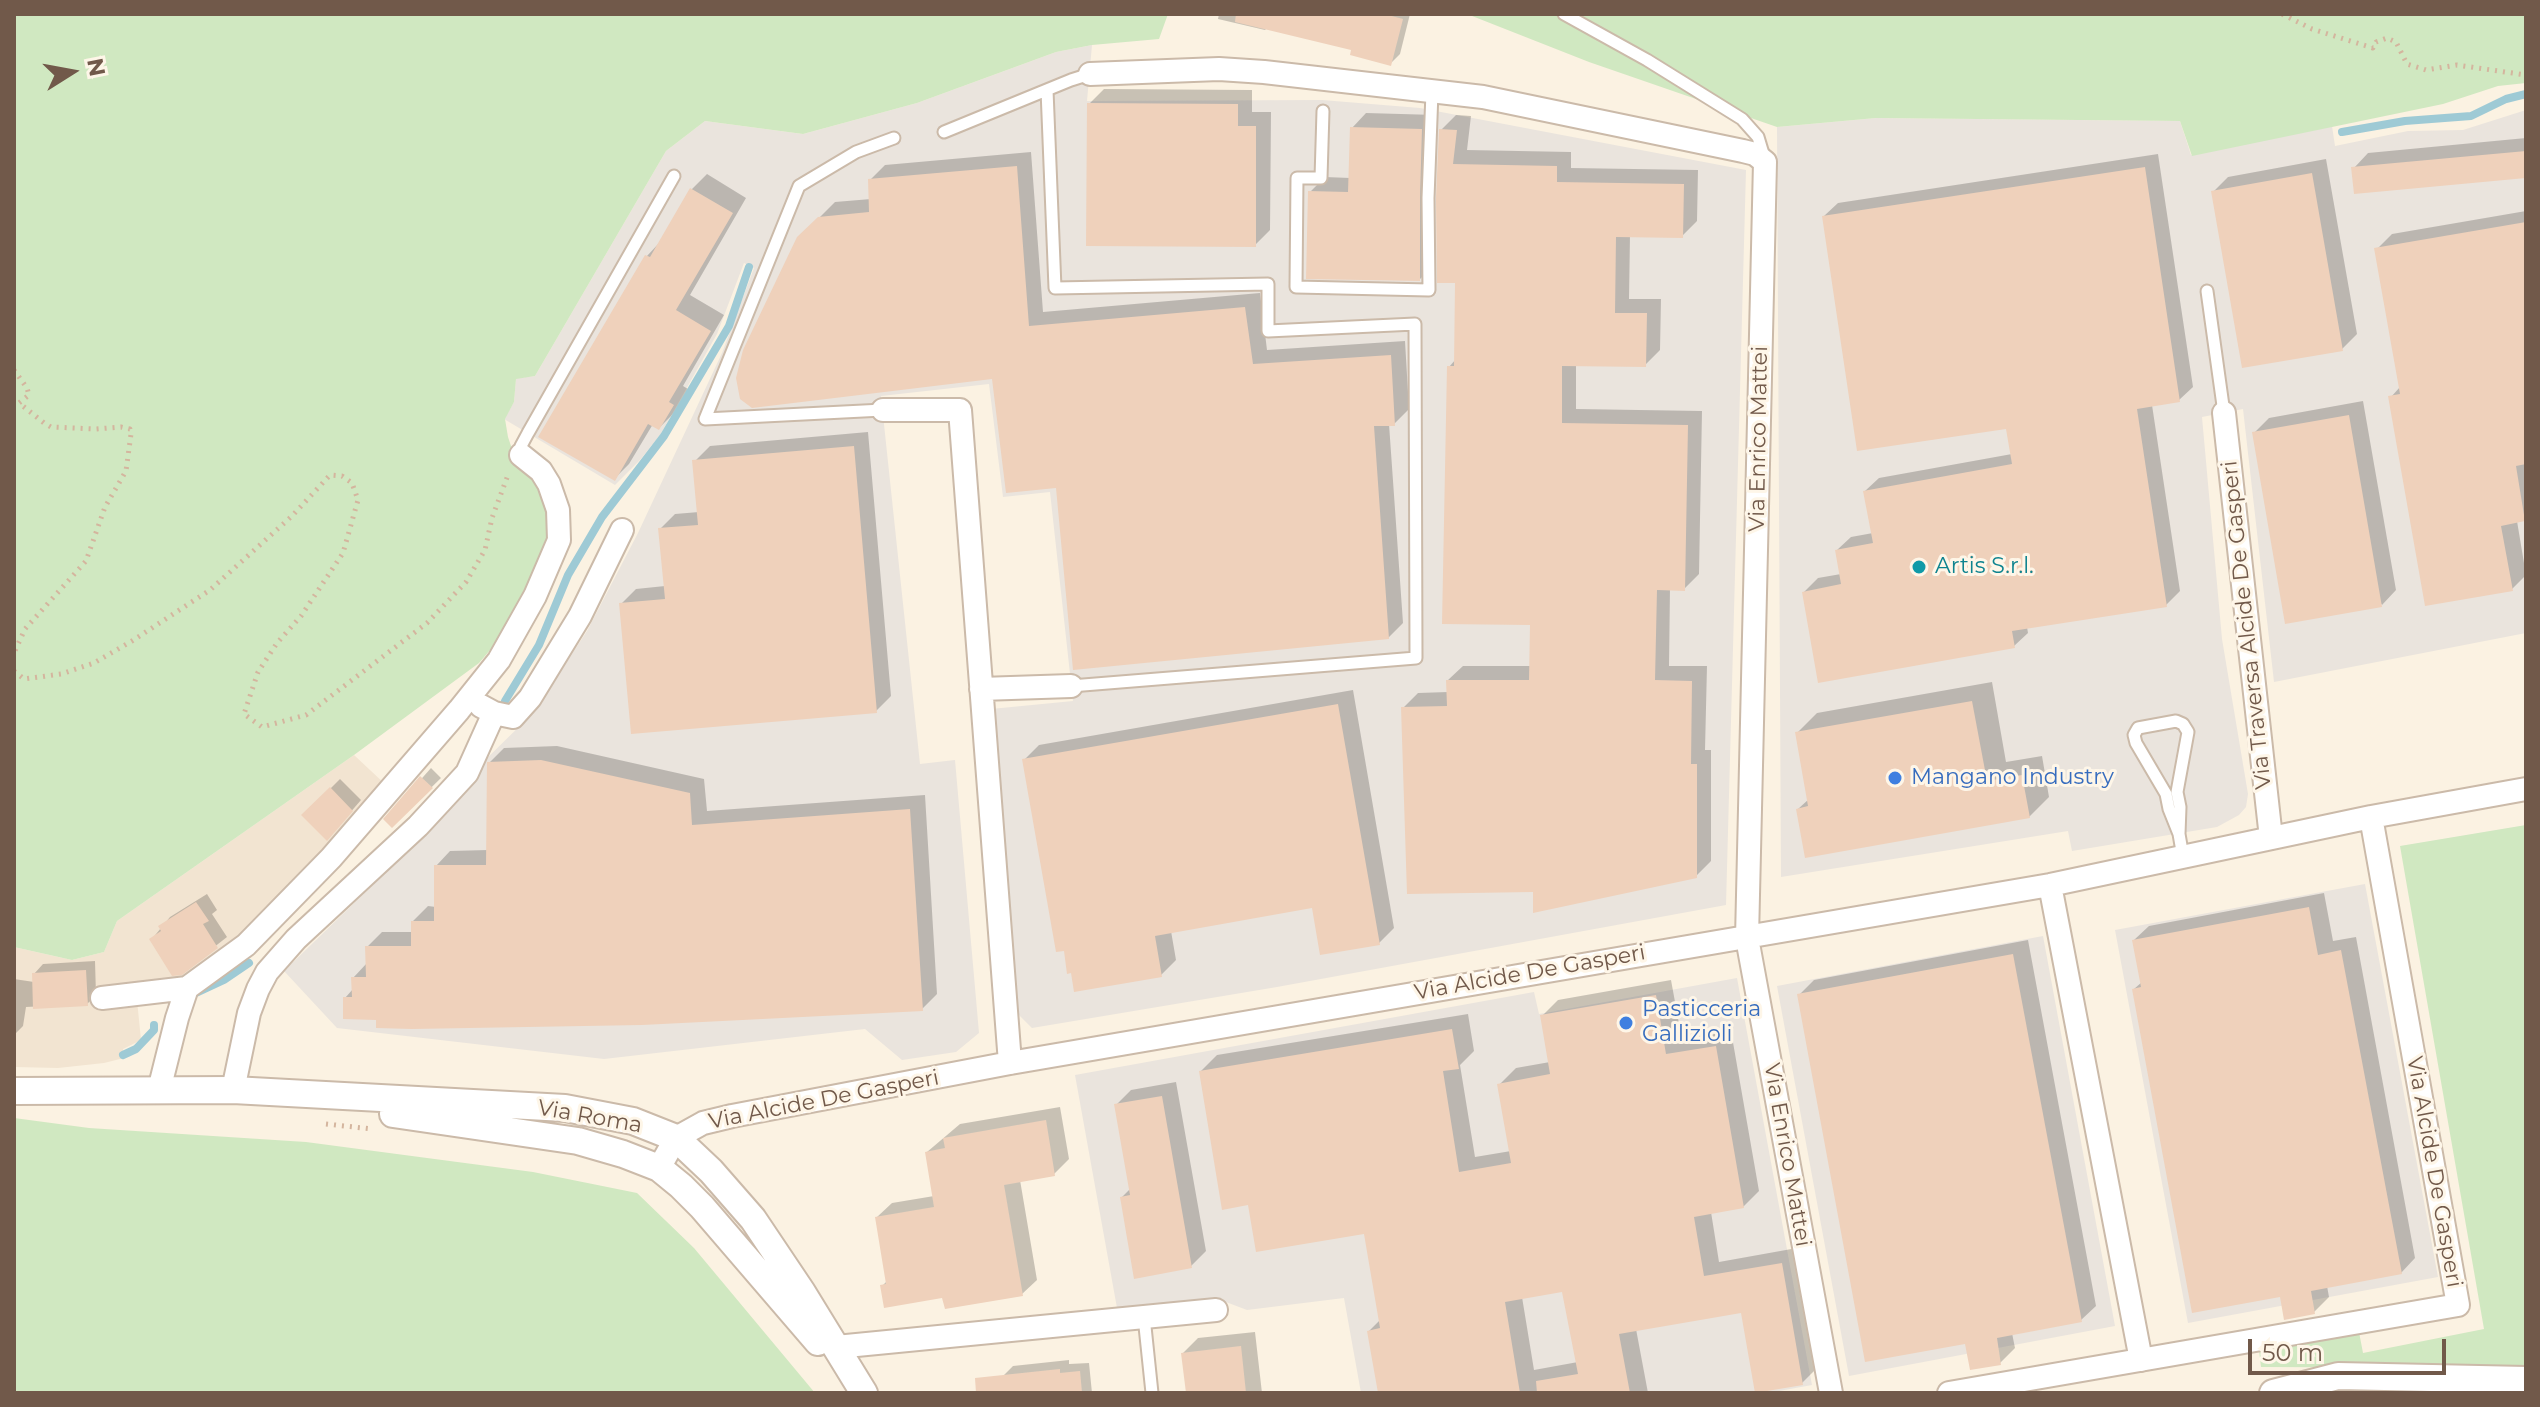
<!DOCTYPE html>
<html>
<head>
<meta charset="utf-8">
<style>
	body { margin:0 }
	#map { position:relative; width:2540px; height:1407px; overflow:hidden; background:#fbf2e2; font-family:Montserrat,sans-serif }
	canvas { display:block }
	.frame { position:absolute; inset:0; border:16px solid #71594a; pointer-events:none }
	.north { position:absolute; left:32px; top:32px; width:80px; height:80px; -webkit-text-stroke:6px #fef6e8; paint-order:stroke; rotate:79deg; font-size:22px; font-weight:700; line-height:32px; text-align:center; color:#71594a }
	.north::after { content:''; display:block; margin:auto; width:28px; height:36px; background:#71594a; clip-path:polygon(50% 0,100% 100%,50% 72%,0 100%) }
	.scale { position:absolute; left:2248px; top:1339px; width:198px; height:36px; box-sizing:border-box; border:4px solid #71594a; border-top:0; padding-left:10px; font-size:24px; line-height:28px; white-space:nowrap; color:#71594a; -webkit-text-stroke:6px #fef6e8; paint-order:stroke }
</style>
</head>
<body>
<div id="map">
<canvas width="2540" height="1407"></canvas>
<div class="frame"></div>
<div class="north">N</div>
<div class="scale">50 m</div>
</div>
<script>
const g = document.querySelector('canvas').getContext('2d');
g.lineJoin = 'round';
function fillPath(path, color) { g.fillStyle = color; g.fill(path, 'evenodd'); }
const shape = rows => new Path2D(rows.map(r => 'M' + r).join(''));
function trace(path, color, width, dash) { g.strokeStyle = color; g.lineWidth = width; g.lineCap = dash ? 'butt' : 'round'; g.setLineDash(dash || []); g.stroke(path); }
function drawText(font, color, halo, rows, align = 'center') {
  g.font = font + ' Montserrat,sans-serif'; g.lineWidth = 6; g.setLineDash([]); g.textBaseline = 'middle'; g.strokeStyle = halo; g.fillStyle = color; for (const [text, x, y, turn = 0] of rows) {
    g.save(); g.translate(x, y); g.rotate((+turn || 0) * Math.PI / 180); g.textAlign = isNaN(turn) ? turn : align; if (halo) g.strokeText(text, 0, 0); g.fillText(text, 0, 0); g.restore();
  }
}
fillPath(shape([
	[354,755,386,785,227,950,184,983,137,1000,141,1040,123,1049,124,1058,104,1063,58,1068,14,1067,14,947,72,960,104,952,117,921]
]), '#f2e4d1');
fillPath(shape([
	[1092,45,1087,101,1322,100,1420,108,1746,170,1726,905,1277,987,1032,1028,1017,1013,1013,1002,991,709,1073,701,1050,492,1003,497,989,384,881,396,920,764,955,760,979,1033,956,1052,902,1060,865,1029,604,1059,337,1028,284,971,444,816,480,765,533,713,587,631,638,533,722,353,754,268,744,263,717,334,675,409,660,435,640,460,615,485,504,419,514,402,516,378,535,376,666,151,705,121,803,134,917,103,1056,52],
	[2526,110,2526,633,2274,682,2243,409,2202,417,2222,639,2248,794,2246,807,2239,815,2217,827,2072,851,2068,831,1781,877,1777,127,1876,118,2180,121,2191,155,2332,126,2335,146,2408,131,2463,130],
	[2365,884,2438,1277,2188,1323,2115,930],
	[2043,936,2115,1326,1849,1376,1777,986],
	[1737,978,1812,1385,1768,1393,1361,1393,1344,1298,1247,1310,1218,1299,1117,1308,1075,1075,1534,992,1539,1014]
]), '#eae4dd');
fillPath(shape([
	[14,14,1168,14,1159,39,1092,45,1056,52,917,103,803,134,705,121,666,151,535,376,516,379,514,402,505,419,508,437,515,458,539,483,551,524,538,561,502,636,479,663,354,755,117,921,104,952,72,960,14,947],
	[1467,14,2526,14,2526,83,2498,86,2443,104,2192,156,2180,121,1876,118,1777,127,1589,62],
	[2526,825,2526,1368,2261,1367,2259,1350,2359,1332,2363,1353,2484,1329,2400,846],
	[14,1118,89,1128,306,1142,533,1172,637,1193,694,1248,815,1393,14,1393]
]), '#d0e8c1');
fillPath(shape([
	[1219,14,1410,14,1400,54,1390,64,1353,49,1267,28,1265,30,1218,19],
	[1104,89,1252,90,1252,112,1271,112,1270,230,1255,245,1089,104],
	[1366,113,1436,115,1434,182,1435,264,1420,279,1310,192,1325,177,1350,178,1352,128],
	[1456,115,1471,116,1467,150,1571,152,1571,168,1698,170,1697,221,1682,236,1630,235,1629,299,1661,299,1660,350,1645,365,1576,364,1576,409,1702,411,1699,574,1684,589,1670,588,1669,666,1707,666,1705,750,1711,750,1711,861,1696,876,1534,890,1403,708,1418,693,1448,692,1448,680,1463,666,1531,666,1532,623,1449,367,1456,359,1457,281,1441,130],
	[2526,138,2526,176,2354,168,2368,153],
	[1031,152,1043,312,1260,293,1267,350,1405,341,1409,409,1394,424,1389,424,1403,623,1388,638,1058,486,994,377,799,238,835,202,871,199,870,180,885,165],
	[2158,154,2193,387,2179,400,2152,405,2180,591,2166,605,2027,627,2028,633,2014,646,1804,592,1818,578,1841,574,1837,550,1851,537,1873,533,1865,491,1879,478,2012,454,2008,426,1824,216,1838,203],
	[2326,159,2357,334,2342,349,2213,192,2228,177],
	[707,174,746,198,690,295,724,315,683,386,688,389,674,413,659,428,653,424,629,464,614,479,647,256,661,241,692,189],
	[2526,211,2526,518,2517,521,2526,575,2512,589,2391,397,2400,387,2377,249,2392,234],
	[2363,401,2396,590,2382,605,2254,433,2269,418],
	[868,432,891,696,876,711,621,604,636,589,665,586,660,529,675,514,699,512,695,461,710,446],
	[1992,682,2006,762,2042,756,2049,797,2029,817,1798,809,1809,799,1797,733,1817,713],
	[1353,690,1394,928,1379,943,1313,906,1171,931,1176,960,1161,975,1024,760,1039,745],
	[557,746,704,779,707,811,925,795,937,994,922,1009,378,1018,345,998,353,989,353,978,367,963,367,947,382,932,413,932,413,921,428,906,436,907,436,866,450,851,488,850,489,763,504,748],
	[431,768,441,778,392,826,386,819],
	[340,779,361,800,336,829,304,815],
	[2324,893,2333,941,2356,937,2415,1258,2401,1273,2327,1286,2329,1297,2314,1312,2281,1295,2134,989,2142,982,2134,940,2149,926],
	[207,894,217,910,212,914,227,937,181,973,152,939,170,917],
	[2028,940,2096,1306,2081,1320,2012,1333,2015,1348,2000,1363,1967,1342,1799,995,1814,980],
	[95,961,96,995,87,1004,26,1007,23,1026,14,1035,14,979,34,982,34,974,43,964],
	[1671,980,1682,1040,1731,1031,1759,1191,1743,1207,1711,1212,1719,1262,1797,1248,1818,1367,1802,1383,1743,1311,1636,1329,1648,1393,1380,1393,1369,1331,1380,1320,1366,1232,1250,1203,1201,1071,1217,1055,1468,1014,1474,1051,1460,1065,1475,1157,1511,1151,1500,1084,1516,1068,1550,1062,1542,1016,1558,1000],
	[1564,1290,1578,1362,1534,1370,1522,1297],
	[1176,1082,1206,1251,1191,1266,1122,1197,1131,1188,1116,1105,1131,1090],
	[1060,1107,1069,1159,1054,1174,1020,1180,1037,1280,1022,1294,944,1296,882,1286,888,1280,877,1217,892,1203,934,1196,927,1152,960,1124],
	[1255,1332,1262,1393,1188,1393,1183,1353,1198,1338],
	[1069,1360,1069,1364,1089,1363,1092,1393,992,1393,999,1380,1013,1366]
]), '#0003');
trace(shape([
	[2342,132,2405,121,2471,116,2506,99,2526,94],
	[505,701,539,645,568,575,602,517,664,436,729,326,749,267],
	[194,994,224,980,249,963],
	[123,1055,136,1049,154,1030,154,1025]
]), '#9ecad5', 8);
fillPath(shape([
	[1236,14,1384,14,1403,19,1391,66,1350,55,1351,50,1235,22],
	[1087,103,1238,104,1238,126,1256,126,1256,247,1086,246],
	[1350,127,1422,129,1420,198,1420,281,1306,279,1308,191,1348,192],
	[1439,129,1457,130,1453,164,1557,166,1557,182,1684,184,1683,238,1616,237,1615,313,1647,313,1646,367,1562,366,1562,423,1688,425,1685,591,1657,590,1655,680,1692,681,1691,764,1697,764,1697,878,1533,913,1533,892,1407,894,1401,707,1447,706,1446,680,1529,680,1530,625,1442,624,1447,366,1454,366,1455,283,1437,283,1436,198],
	[2526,151,2526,178,2354,194,2351,167],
	[1017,166,1029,326,1245,307,1253,364,1391,355,1395,426,1374,426,1389,639,1073,670,1056,488,1006,493,992,379,752,408,740,399,736,378,743,350,797,237,818,217,869,212,868,179],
	[2145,167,2180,402,2137,409,2167,607,2012,631,2015,648,1818,683,1802,592,1841,584,1835,550,1873,543,1863,491,2012,464,2006,429,1857,451,1822,216],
	[2312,173,2343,351,2242,368,2211,191],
	[690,188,733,213,676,310,711,331,669,402,674,405,659,430,648,424,615,481,538,437,645,255,650,257],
	[2526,222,2526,464,2516,466,2525,521,2501,526,2513,591,2425,606,2388,396,2400,394,2374,248],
	[2349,415,2382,607,2285,624,2252,432],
	[854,446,877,713,631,734,619,603,665,599,658,528,698,525,692,460],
	[1972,701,1987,781,2022,775,2030,818,1805,858,1796,809,1808,806,1795,732],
	[1338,704,1380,945,1320,955,1312,908,1155,936,1162,977,1074,992,1071,973,1067,974,1064,951,1056,952,1022,759],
	[541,760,690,793,692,825,910,809,923,1011,642,1025,412,1029,376,1028,376,1020,343,1019,343,997,352,997,351,977,366,977,365,946,411,946,411,921,434,921,434,865,486,865,487,762],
	[420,776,433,788,392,828,383,819],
	[330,787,353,811,327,841,301,815],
	[196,902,209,921,203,924,218,948,182,975,172,976,149,939,161,931,158,926],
	[2309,907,2318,955,2341,950,2402,1274,2311,1291,2315,1314,2284,1320,2280,1297,2192,1313,2132,989,2141,987,2132,940],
	[2013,954,2082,1322,1997,1338,2001,1365,1970,1370,1965,1344,1865,1362,1797,994],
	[86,970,88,1006,33,1009,32,973],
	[1656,995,1666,1054,1716,1046,1744,1208,1694,1217,1704,1276,1782,1263,1803,1385,1755,1393,1741,1313,1619,1334,1630,1393,1537,1393,1536,1381,1578,1374,1562,1292,1505,1302,1520,1393,1378,1393,1367,1331,1380,1328,1364,1234,1256,1252,1248,1205,1222,1210,1199,1071,1452,1029,1459,1069,1443,1071,1459,1172,1511,1163,1497,1084,1550,1074,1540,1015],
	[1162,1096,1192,1268,1134,1279,1120,1197,1130,1195,1114,1104],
	[1046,1120,1055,1176,1004,1185,1023,1296,945,1309,942,1298,884,1308,880,1285,886,1284,875,1217,934,1207,925,1152,945,1148,943,1138],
	[1241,1346,1246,1393,1186,1393,1181,1353],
	[1060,1369,1060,1373,1080,1371,1082,1393,976,1393,975,1378]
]), '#efd1bb');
const service = shape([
	[1564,14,1647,60,1742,119,1758,137,1764,157],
	[1047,90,1055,288,1268,284,1268,331,1415,324,1416,658,1071,686],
	[1323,111,1321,178,1297,178,1296,287,1429,290,1428,198,1432,92],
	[944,132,1071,80,1090,74],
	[2207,291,2224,413],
	[883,410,705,419,799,186,856,152,894,138],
	[521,455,521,446,528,433,674,176],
	[2179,834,2180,807,2177,792,2188,732,2183,724,2176,721,2138,728,2134,735,2136,743,2166,794,2169,809,2179,834,2183,857],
	[1144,1317,1152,1393]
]);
const minor = shape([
	[1090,74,1219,69,1264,72,1483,97,1743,151,1755,154,1765,162,1747,938,1831,1393],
	[883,410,960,410,1010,1063],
	[2224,413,2271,838],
	[981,689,1071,686],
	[481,706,494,713,513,717,530,698,580,616,622,530],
	[2050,885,2141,1360],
	[102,998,187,988,246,945,331,858,459,710,499,660,535,596,559,540,558,510,549,484,541,471,521,455],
	[159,1090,177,1018,187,988],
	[233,1090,249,1013,258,989,267,972,296,939,418,826,467,773,494,713],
	[659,1168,676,1138,703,1123,732,1116,1010,1063,2050,885,2371,817,2526,789],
	[836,1347,1216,1310],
	[1949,1393,2458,1305,2371,817]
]);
const tertiary = shape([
	[14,1091,233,1090,565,1108,633,1121,676,1138,711,1171,753,1219,802,1292,864,1393],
	[393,1114,578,1141,623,1154,659,1168,681,1186,702,1207,818,1342],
	[2273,1393,2338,1376,2526,1380]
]);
trace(service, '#cbbaa9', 15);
trace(minor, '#cbbaa9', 26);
trace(tertiary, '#cbbaa9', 30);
trace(shape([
	[2282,14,2312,29,2373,48,2376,42,2387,38,2396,42,2407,64,2426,70,2457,65,2526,75],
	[14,370,27,388,29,395,19,403,44,423,51,427,96,429,121,427,130,429,131,434,126,471,105,507,86,561,25,629,14,653],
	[14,671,24,679,61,674,94,663,132,641,210,590,292,516,330,475,342,476,352,483,358,500,343,553,301,616,277,643,258,672,244,714,262,727,306,715,427,623,466,582,485,550,492,518,508,475],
	[326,1124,372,1129]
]), '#d4b59e', 5, [2, 6]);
trace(service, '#fff', 11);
trace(minor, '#fff', 22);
trace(tertiary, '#fff', 26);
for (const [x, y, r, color] of [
	[1919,567,8,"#0f9aa8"],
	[1895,778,8,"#3f7fe0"],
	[1626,1023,8,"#3f7fe0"]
]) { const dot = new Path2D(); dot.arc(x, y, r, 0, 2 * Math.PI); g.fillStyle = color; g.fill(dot); trace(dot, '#fef6e8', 3); }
drawText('22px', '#71594a', '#fef6e8', [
	["Via Enrico Mattei",1759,439,-89],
	["Via Traversa Alcide De Gasperi",2247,625,-96],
	["Via Alcide De Gasperi",1530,973,-10],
	["Via Alcide De Gasperi",824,1100,-11],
	["Via Roma",590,1117,10],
	["Via Enrico Mattei",1787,1155,80],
	["Via Alcide De Gasperi",2434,1172,80]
]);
drawText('22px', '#0d838f', '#fef6e8', [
	["Artis S.r.l.",1935,567]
], 'left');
drawText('22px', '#366cbe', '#fef6e8', [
	["Mangano Industry",1911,778],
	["Pasticceria",1642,1010],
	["Gallizioli",1642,1035]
], 'left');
</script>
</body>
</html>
